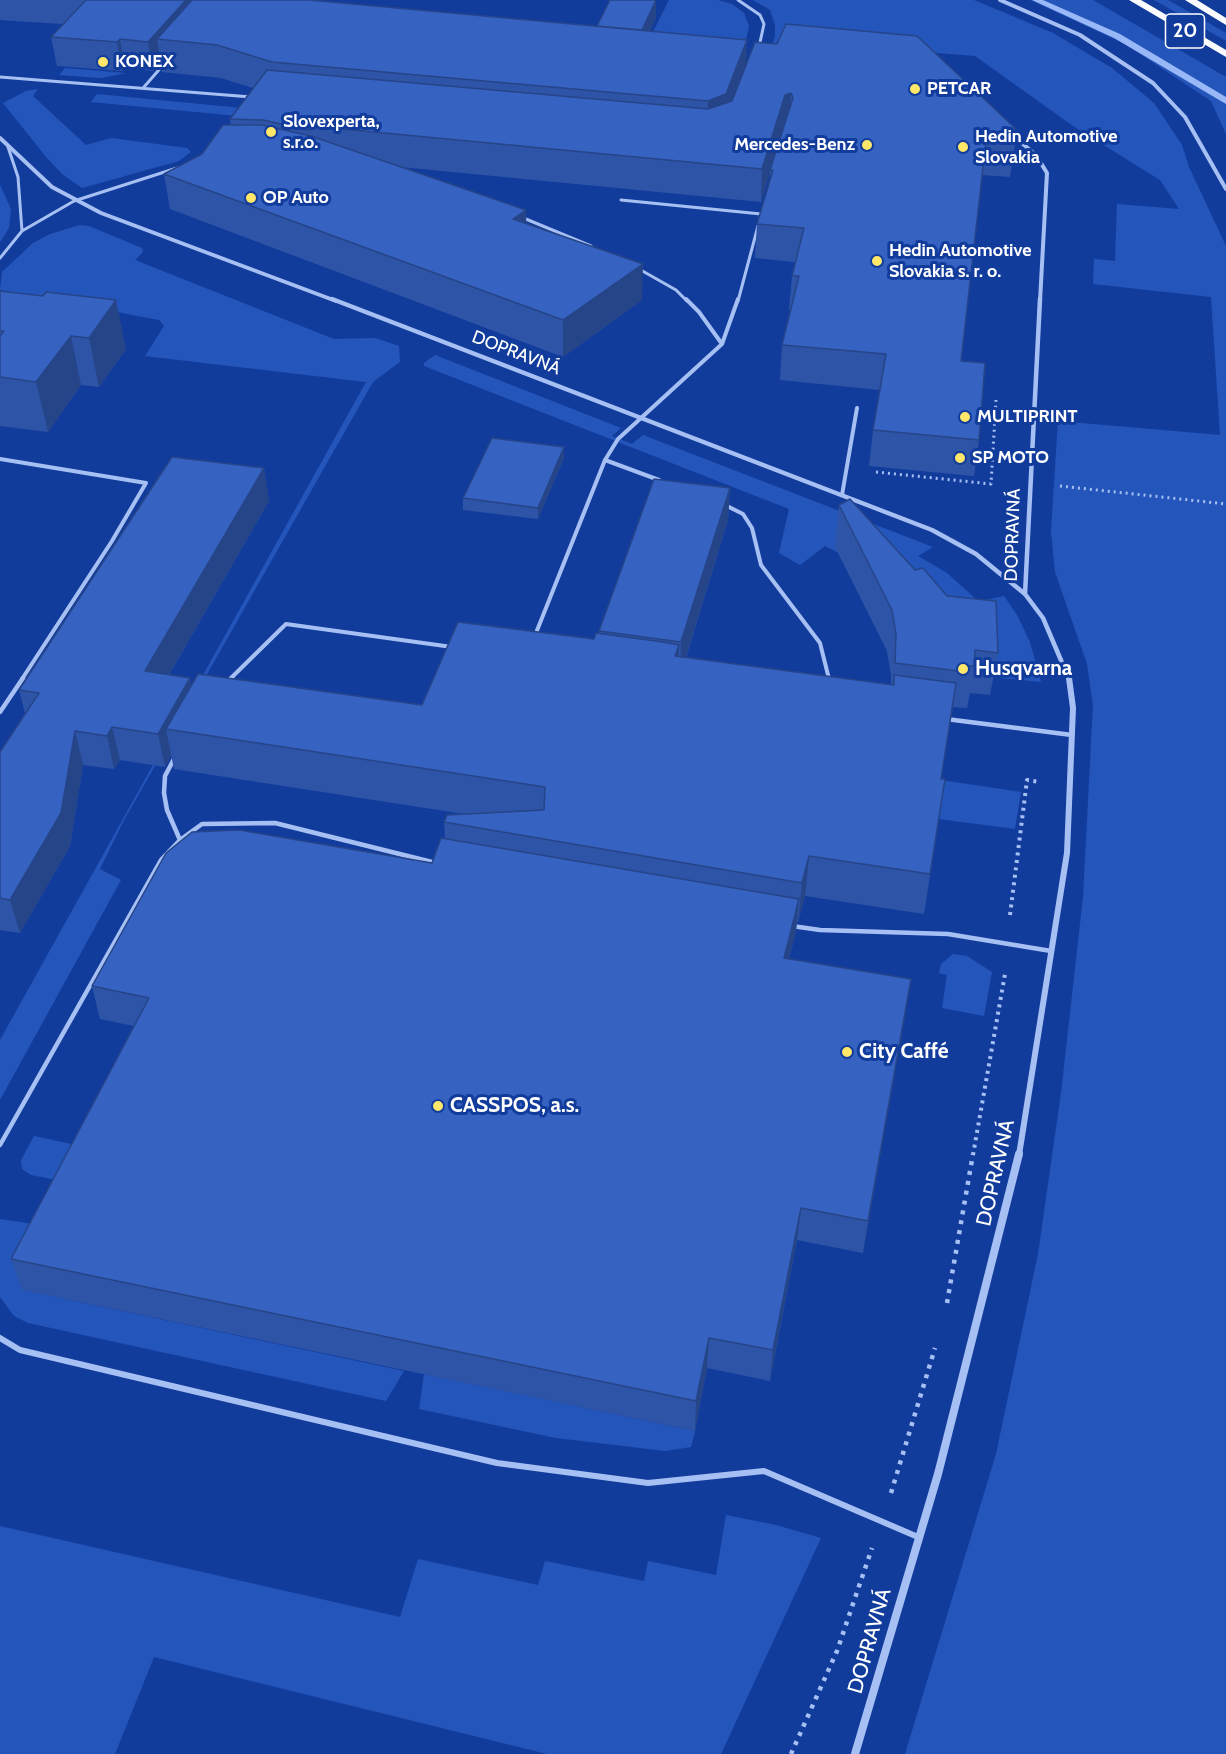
<!DOCTYPE html>
<html>
<head>
<meta charset="utf-8">
<style>
	body { margin:0 }
	canvas { display:block; background:#123c9c }
</style>
</head>
<body>
<canvas width="1226" height="1754"></canvas>
<script>
const g = document.querySelector('canvas').getContext('2d');
g.lineJoin = 'round';
function fillPath(path, color) { g.fillStyle = color; g.fill(path, 'evenodd'); }
const shape = rows => new Path2D(rows.map(r => 'M' + r).join(''));
function trace(path, color, width, dash) { g.strokeStyle = color; g.lineWidth = width; g.lineCap = dash ? 'butt' : 'round'; g.setLineDash(dash || []); g.stroke(path); }
function drawText(font, color, halo, rows, align = 'center') {
  g.font = font + ' Cabin,sans-serif'; g.lineWidth = 6; g.setLineDash([]); g.textBaseline = 'middle'; g.strokeStyle = halo; g.fillStyle = color; for (const [text, x, y, turn = 0] of rows) {
    g.save(); g.translate(x, y); g.rotate((+turn || 0) * Math.PI / 180); g.textAlign = isNaN(turn) ? turn : align; if (halo) g.strokeText(text, 0, 0); g.fillText(text, 0, 0); g.restore();
  }
}
fillPath(shape([
	[669,0,718,0,732,4,744,13,749,26,744,50,648,42],
	[753,0,974,0,1053,33,1112,68,1154,103,1182,145,1189,167,1226,246,1226,1754,905,1754,996,1454,1038,1254,1061,1093,1083,897,1093,705,1087,664,1055,572,1051,531,1058,421,1220,435,1211,297,1093,284,1094,259,1115,261,1117,204,1179,209,1160,180,1073,126,975,56,781,40,741,164,91,102,97,94,737,156,775,36,775,25,770,10],
	[1030,0,1093,0,1226,77,1226,134,1211,101,1125,44],
	[1154,0,1168,0,1226,33,1226,41],
	[65,68,126,73,101,78,59,75],
	[38,89,33,96,86,145,111,138,187,148,191,152,179,161,82,188,62,174,47,158,3,103,26,91],
	[0,185,11,209,9,228,0,242],
	[80,225,89,226,142,248,143,252,135,260,334,339,375,338,399,346,400,362,373,382,123,822,100,869,121,880,0,1100,0,1040,366,382,145,356,164,326,159,320,0,290,2,272,33,243,50,234],
	[435,355,621,428,612,436,632,444,643,435,933,547,918,556,947,573,976,599,919,611,845,556,825,546,800,565,779,553,789,509,424,366,424,363],
	[1004,596,1017,615,1030,642,1041,682,990,677,921,614],
	[941,780,1021,792,1015,829,939,819],
	[953,954,967,956,992,972,984,1016,942,1008,947,975,939,973,941,964],
	[34,1136,95,1149,77,1184,31,1175,22,1169,21,1160],
	[0,1219,54,1227,23,1290,404,1371,386,1401,28,1323,14,1316,0,1297],
	[424,1374,695,1431,691,1447,665,1451,556,1438,419,1409],
	[726,1515,776,1525,821,1538,721,1754,547,1754,154,1657,115,1754,0,1754,0,1526,400,1617,418,1559,538,1585,545,1561,644,1581,648,1561,716,1575]
]), '#2455bb');
fillPath(shape([
	[1032,0,1043,0,1120,34,1226,97,1226,104,1114,38,1032,0]
]), '#99b8f7');
trace(shape([
	[876,472,991,484,996,400],
	[1060,486,1226,504]
]), '#a7c0f4', 3, [2, 4]);
trace(shape([
	[1010,915,1027,780,1039,782],
	[973,1155,1005,974]
]), '#a7c0f4', 4, [3, 4.5]);
trace(shape([
	[947,1303,973,1154],
	[891,1493,935,1348],
	[791,1754,837,1651,872,1548]
]), '#a7c0f4', 4.5, [4, 6]);
trace(shape([
	[738,0,760,15,764,24,759,47],
	[0,77,251,97],
	[144,87,164,64],
	[621,200,761,214,760,218],
	[521,217,591,246],
	[22,231,74,201,177,168],
	[0,258,22,231,18,177,8,147],
	[639,269,676,290,687,301],
	[738,301,758,226]
]), '#a7c0f4', 3);
trace(shape([
	[686,299,699,312,722,344],
	[0,459,146,483,112,541,22,679],
	[605,460,618,439,722,344,738,299],
	[842,495,857,408],
	[723,504,743,514,752,528,761,565,820,643,829,679],
	[534,638,605,460,659,480],
	[230,679,286,624,452,647]
]), '#a7c0f4', 4);
trace(shape([
	[828,678,829,681],
	[227,682,232,678],
	[0,712,23,678],
	[946,719,1072,735],
	[175,757,165,776,164,793,167,810,180,840],
	[792,926,820,930,948,934,1051,951],
	[0,1145,161,860,180,840,202,824,275,823,436,863]
]), '#a7c0f4', 4.5);
trace(shape([
	[0,1338,20,1350,497,1463,648,1483,764,1471,918,1537]
]), '#a7c0f4', 6);
trace(shape([
	[1000,0,1080,35,1153,83,1185,117,1226,189],
	[1011,134,1036,155,1047,173,1040,301],
	[0,138,52,187,101,213,336,301]
]), '#a7c0f4', 4);
trace(shape([
	[332,299,932,530,976,554,1025,594,1043,618,1069,679],
	[1025,594,1040,299]
]), '#a7c0f4', 4.5);
trace(shape([
	[1019,1155,1067,853,1073,708,1069,678]
]), '#a7c0f4', 6);
trace(shape([
	[855,1754,938,1474,1019,1154]
]), '#a7c0f4', 8);
fillPath(shape([
	[1129,0,1141,0,1226,50,1226,57,1129,0],
	[1185,0,1197,0,1226,18,1226,25,1185,0]
]), '#fafbff');
fillPath(shape([
	[0,0,309,0,597,26,610,0,656,0,656,18,650,31,746,65,1015,144,1010,177,982,175,961,361,979,440,974,476,869,466,873,430,880,390,780,380,782,345,791,310,789,310,792,276,795,262,755,258,757,224,770,181,770,172,761,202,401,167,526,210,526,223,642,300,563,357,170,209,164,174,202,154,231,125,230,119,253,88,221,78,162,72,161,62,153,71,125,68,122,71,57,66,51,37,63,24,0,20],
	[0,291,126,349,99,387,81,385,48,432,0,426],
	[564,447,564,458,538,519,463,510,463,498],
	[264,468,269,501,169,675,190,678,191,686,422,705,594,639,599,633,599,631,730,488,728,520,686,658,891,685,891,675,887,651,835,547,839,505,915,570,998,653,990,695,970,693,967,708,953,707,941,779,945,779,924,914,805,896,798,922,797,922,796,931,789,959,911,979,863,1253,797,1240,770,1381,707,1368,695,1431,22,1290,11,1259,134,1026,100,1019,92,986,432,863,445,838,444,822,464,814,174,769,171,755,165,767,120,760,114,769,83,765,70,846,20,933,0,930,0,752,25,713,19,690]
]), '#2e54a7');
fillPath(shape([
	[172,0,196,0,157,39,161,62,153,71,148,42],
	[656,0,656,18,640,54,640,34],
	[120,39,125,68,122,71,117,42],
	[747,40,746,73,725,128,707,134,708,101],
	[791,93,789,126,783,128,761,202,762,169,785,95],
	[526,210,527,246,513,219],
	[643,264,642,300,563,357,563,320],
	[116,300,126,349,99,387,89,338],
	[71,336,81,385,48,432,36,382],
	[564,447,564,458,538,519,538,508],
	[264,468,269,501,152,704,145,671],
	[730,488,728,520,680,676,681,642],
	[679,645,678,684,675,656],
	[190,678,196,711,166,729,171,755,165,767,158,734],
	[112,727,120,760,114,769,107,736],
	[75,731,83,765,70,846,20,933,10,900],
	[809,856,805,896,798,922,802,883],
	[799,899,796,931,781,990,784,958],
	[911,979,906,1011,863,1253,868,1221],
	[801,1208,797,1240,770,1381,773,1350],
	[709,1338,707,1368,695,1431,696,1401]
]), '#264588');
const building = shape([
	[86,0,186,0,148,42,120,39,117,42,51,37,86,0],
	[192,0,309,0,747,40,726,94,708,101,272,62,217,45,157,39,192,0],
	[610,0,656,0,642,30,597,26,610,0],
	[786,24,917,36,1015,128,1015,144,986,141,961,361,985,363,979,440,873,430,886,354,782,345,799,276,792,276,804,228,757,224,773,170,770,170,793,98,791,93,785,95,762,169,311,126,310,130,263,120,230,119,267,70,708,109,732,101,755,42,777,44,786,24],
	[223,125,262,125,311,136,526,210,513,219,643,264,563,320,164,174,202,154,223,125],
	[0,291,43,296,46,292,116,300,89,338,71,336,36,382,0,377,0,336,4,331,0,331,0,291],
	[492,438,564,447,538,508,463,498,492,438],
	[172,457,264,468,145,671,190,678,158,734,112,727,107,736,75,731,61,813,10,900,0,898,0,752,39,693,19,690,172,457],
	[654,479,730,488,681,642,599,631,654,479],
	[850,499,915,570,923,568,947,596,996,601,998,653,975,650,974,666,959,665,958,671,895,663,896,634,892,610,839,505,850,499],
	[458,622,594,639,596,633,663,642,679,645,675,656,894,685,894,675,956,683,941,779,945,779,930,874,809,856,802,883,444,822,447,815,544,810,545,787,166,729,198,674,422,705,458,622],
	[239,830,432,863,441,838,799,899,784,958,911,979,868,1221,801,1208,773,1350,709,1338,696,1401,11,1259,149,998,92,986,166,853,192,832,239,830]
]);
fillPath(building, '#3662c2');
trace(building, '#264588', 1.5);
for (const [x, y, r, color] of [
	[103,62,6,"#ffe76a"],
	[915,89,6,"#ffe76a"],
	[271,132,6,"#ffe76a"],
	[867,145,6,"#ffe76a"],
	[963,147,6,"#ffe76a"],
	[251,198,6,"#ffe76a"],
	[877,261,6,"#ffe76a"],
	[965,417,6,"#ffe76a"],
	[960,458,6,"#ffe76a"],
	[963,669,6,"#ffe76a"],
	[847,1052,6,"#ffe76a"],
	[438,1106,6,"#ffe76a"]
]) { const dot = new Path2D(); dot.arc(x, y, r, 0, 2 * Math.PI); g.fillStyle = color; g.fill(dot); trace(dot, '#123c9c', 2); }
drawText('bold 18px', '#fff', '#123c9c', [
	["KONEX",115,62],
	["PETCAR",927,89],
	["Slovexperta,",283,122],
	["s.r.o.",283,143],
	["Hedin Automotive",975,137],
	["Slovakia",975,158],
	["Mercedes-Benz",855,145,"right"],
	["OP Auto",263,198],
	["Hedin Automotive",889,251],
	["Slovakia s. r. o.",889,272],
	["MULTIPRINT",977,417],
	["SP MOTO",972,458]
], 'left');
drawText('18px', '#fff', '#123c9c', [
	["DOPRAVNÁ",516,353,21],
	["DOPRAVNÁ",1013,535,-88]
]);
for (const [x, y, w] of [
	[1185,31,39]
]) { const box = new Path2D(); box.roundRect(x - w / 2, y - 17, w, 34, 4.5); g.fillStyle = '#123c9c'; g.fill(box); trace(box, '#fff', 1.5); }
drawText('bold 20px', '#fff', null, [
	["20",1185,31]
]);
drawText('bold 21px', '#fff', '#123c9c', [
	["Husqvarna",975,669],
	["City Caffé",859,1052],
	["CASSPOS, a.s.",450,1106]
], 'left');
drawText('21px', '#fff', '#123c9c', [
	["DOPRAVNÁ",996,1173,-77],
	["DOPRAVNÁ",870,1641,-74]
]);
</script>
</body>
</html>
